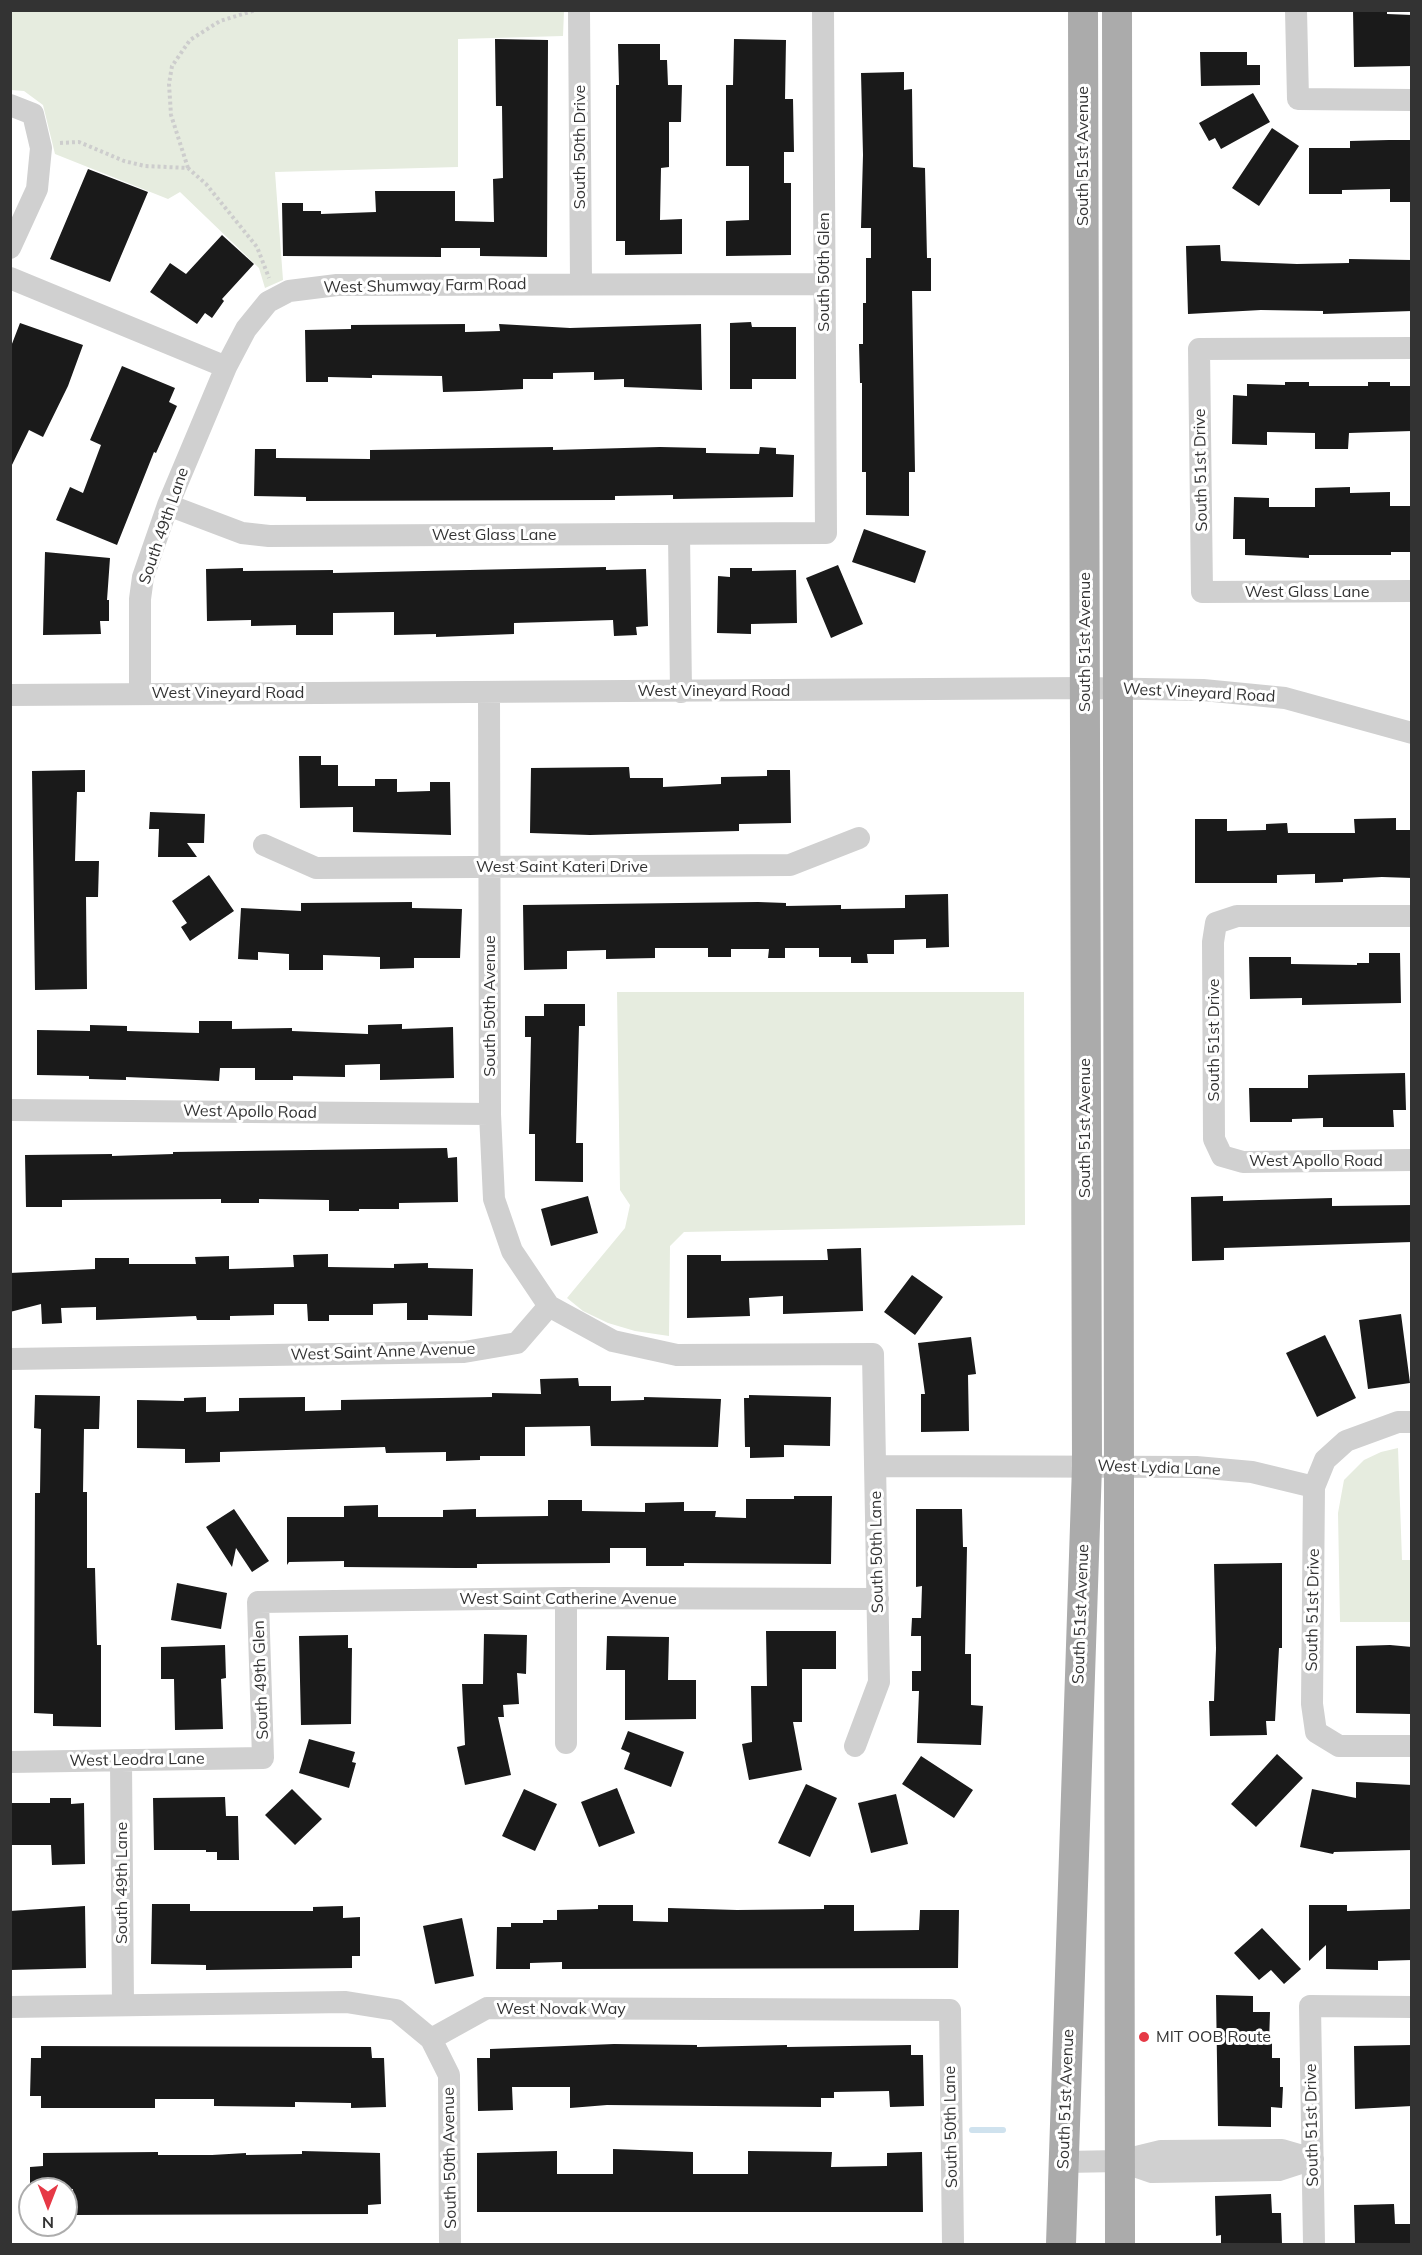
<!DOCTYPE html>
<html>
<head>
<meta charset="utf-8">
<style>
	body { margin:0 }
	#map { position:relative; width:1422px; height:2255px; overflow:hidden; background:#fff; font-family:Mulish,sans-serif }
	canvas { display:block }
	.frame { position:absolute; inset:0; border:12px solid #333; pointer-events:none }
	.north { position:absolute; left:18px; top:2177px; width:60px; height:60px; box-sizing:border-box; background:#fff; border:2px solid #adadad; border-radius:50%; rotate:180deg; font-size:16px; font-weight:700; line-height:24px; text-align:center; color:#333 }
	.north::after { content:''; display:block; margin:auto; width:21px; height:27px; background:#e63946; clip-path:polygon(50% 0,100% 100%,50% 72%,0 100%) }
</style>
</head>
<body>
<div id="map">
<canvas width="1422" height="2255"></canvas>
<div class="frame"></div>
<div class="north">N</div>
</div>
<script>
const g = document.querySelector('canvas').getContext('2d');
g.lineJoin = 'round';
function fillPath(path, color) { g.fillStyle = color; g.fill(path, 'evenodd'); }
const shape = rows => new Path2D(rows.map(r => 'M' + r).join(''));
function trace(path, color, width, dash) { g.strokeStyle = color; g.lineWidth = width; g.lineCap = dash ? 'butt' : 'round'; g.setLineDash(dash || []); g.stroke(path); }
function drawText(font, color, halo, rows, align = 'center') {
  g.font = font + ' Mulish,sans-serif'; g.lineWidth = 6; g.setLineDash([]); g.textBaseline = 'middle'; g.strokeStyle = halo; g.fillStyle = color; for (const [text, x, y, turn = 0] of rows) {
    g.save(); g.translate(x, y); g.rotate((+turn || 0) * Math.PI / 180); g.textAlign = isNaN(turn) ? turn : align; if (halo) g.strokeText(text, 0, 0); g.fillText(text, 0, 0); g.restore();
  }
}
fillPath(shape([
	[10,11,564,10,564,11,563,36,458,39,458,167,275,172,283,280,265,288,259,268,180,192,168,199,55,154,43,105,24,91,11,90],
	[617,992,1024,992,1025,1225,684,1232,670,1246,669,1336,635,1331,608,1323,583,1311,567,1298,625,1228,630,1205,620,1190],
	[1398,1448,1402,1560,1411,1560,1411,1622,1340,1622,1338,1513,1344,1480,1364,1460,1381,1452]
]), '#e6ecdf');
trace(shape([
	[972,2130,1003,2130]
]), '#cfe2ee', 6);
fillPath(shape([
	[1353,10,1387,10,1387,14,1412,15,1412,66,1354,67],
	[495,39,548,40,547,257,480,256,480,248,441,248,441,257,283,256,282,203,303,203,303,211,321,211,321,214,376,212,375,191,455,191,455,221,494,222,493,179,503,178,502,106,496,106],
	[734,39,786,40,785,99,793,99,794,152,784,152,784,183,791,183,791,255,726,256,726,221,749,220,749,166,726,166,726,85,733,85],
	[618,44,660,44,660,60,667,60,668,85,682,85,681,122,669,122,669,167,661,168,660,220,682,219,682,254,625,255,625,241,616,241,616,85,619,85],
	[1200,52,1247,52,1247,65,1260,65,1260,85,1201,86],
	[904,72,904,90,912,89,913,167,925,168,927,258,931,258,931,291,912,291,915,472,909,472,909,516,866,515,866,472,862,472,862,383,860,383,859,344,863,344,863,303,866,303,866,258,871,258,871,228,861,228,863,155,861,73],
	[1253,93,1270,122,1221,149,1215,138,1209,141,1199,123],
	[1272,128,1299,146,1259,206,1232,188],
	[1389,140,1412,140,1412,202,1390,202,1390,189,1342,190,1342,194,1309,194,1309,148,1350,148,1350,141],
	[88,169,148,192,110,282,50,259],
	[222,235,254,264,222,299,224,301,212,318,205,313,197,324,150,292,170,263,186,274],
	[1220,245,1221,261,1297,264,1349,263,1349,259,1412,260,1412,311,1323,314,1323,311,1261,310,1188,314,1186,246],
	[751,322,752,327,796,327,796,379,752,379,752,389,730,389,730,323],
	[20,323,83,345,68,386,43,437,29,430,10,469,10,349],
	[465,324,465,332,500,331,499,324,570,328,701,324,702,390,624,387,624,379,594,380,594,372,553,373,553,379,523,379,523,389,479,391,443,392,442,376,372,375,372,378,328,377,328,382,306,382,305,330,351,329,351,325],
	[122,366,175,388,169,402,177,406,156,453,154,452,117,545,56,520,70,487,83,493,101,445,90,440],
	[1285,382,1309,382,1309,386,1368,386,1368,382,1390,382,1390,386,1412,386,1412,431,1349,433,1348,449,1315,449,1315,433,1267,432,1267,445,1232,444,1233,395,1247,396,1247,384,1285,385],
	[553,447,553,450,660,447,706,448,706,453,759,454,760,447,776,448,776,454,794,455,793,497,673,499,673,495,615,496,615,500,306,501,306,497,254,496,255,449,276,449,276,458,370,459,370,450],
	[1350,487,1350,493,1390,492,1390,506,1412,506,1412,552,1391,552,1391,555,1309,555,1309,558,1245,555,1245,539,1233,539,1234,497,1269,498,1269,507,1315,507,1315,488],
	[864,529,926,551,915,583,852,562],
	[45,552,110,558,107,600,109,600,109,621,100,621,101,634,43,635],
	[838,565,863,624,831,638,806,578],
	[606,567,606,570,646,569,648,626,636,627,637,635,614,636,613,620,514,623,514,634,436,637,436,634,394,635,394,612,333,613,333,635,296,635,296,625,251,626,251,620,207,621,206,569,243,568,243,571,333,570,333,573],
	[730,568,752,568,752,571,796,570,797,623,751,624,751,634,717,633,718,576,730,577],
	[299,756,321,756,321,765,338,765,338,786,375,786,375,779,397,779,397,792,430,791,430,782,450,782,451,835,353,832,353,807,300,808],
	[629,767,630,778,663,778,663,787,721,784,721,777,767,776,767,770,790,770,791,823,739,824,739,831,590,835,530,833,531,768],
	[85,770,85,792,77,792,75,861,99,861,98,897,86,897,87,989,35,990,32,771],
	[150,812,205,814,204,843,187,843,197,857,158,857,159,829,149,829],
	[1396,818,1396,830,1412,830,1412,878,1382,877,1343,879,1343,882,1315,883,1315,874,1277,875,1277,883,1195,883,1195,819,1227,819,1227,831,1266,830,1266,824,1287,823,1288,833,1355,833,1354,819],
	[209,875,234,911,190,941,181,927,187,923,172,901],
	[948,894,949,947,926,948,926,939,894,940,894,954,867,954,868,963,851,963,851,957,819,957,819,948,785,948,785,958,768,958,769,949,731,949,731,957,708,957,708,948,655,948,655,958,606,959,606,950,567,951,567,969,524,970,523,905,758,902,786,903,786,906,841,905,841,909,905,908,905,895],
	[412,902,412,908,462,909,460,958,414,958,414,968,380,969,380,957,323,955,323,970,289,970,289,954,258,952,258,960,238,959,241,908,301,911,301,903],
	[1369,953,1400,953,1401,1003,1302,1005,1302,998,1250,999,1249,957,1291,957,1291,964,1357,965,1357,963,1369,963],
	[544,1004,585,1004,585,1026,579,1026,576,1143,583,1143,583,1182,535,1181,535,1134,529,1134,531,1037,525,1037,525,1016,544,1016],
	[199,1021,232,1021,232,1029,292,1028,292,1031,368,1034,368,1025,402,1024,402,1029,453,1027,454,1078,380,1080,380,1064,345,1065,345,1077,293,1076,293,1080,255,1080,255,1068,220,1068,219,1081,126,1077,126,1080,89,1079,89,1076,37,1075,37,1030,90,1031,90,1025,127,1026,127,1031,199,1033],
	[1405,1073,1406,1110,1393,1110,1394,1127,1323,1127,1323,1118,1292,1119,1292,1122,1250,1122,1249,1088,1308,1088,1308,1075],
	[447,1148,448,1158,457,1157,458,1202,399,1203,399,1209,359,1209,359,1211,329,1211,329,1200,259,1199,259,1203,221,1203,221,1199,62,1200,62,1207,26,1207,25,1155,112,1154,112,1156,173,1154,173,1152],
	[588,1196,598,1233,551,1246,541,1209],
	[1223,1196,1223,1201,1332,1198,1332,1206,1412,1205,1412,1242,1224,1248,1224,1260,1192,1261,1191,1197],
	[861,1248,863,1311,783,1314,783,1296,749,1298,750,1316,687,1318,687,1255,721,1255,721,1261,828,1260,827,1249],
	[328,1254,328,1267,394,1268,394,1264,428,1263,428,1268,473,1269,472,1316,428,1315,428,1320,407,1320,407,1303,373,1304,373,1315,329,1315,329,1321,308,1321,307,1304,274,1304,274,1315,230,1316,230,1320,197,1320,196,1316,96,1320,96,1307,61,1308,62,1323,42,1324,41,1304,10,1312,10,1273,95,1269,95,1258,129,1258,129,1264,196,1264,195,1257,229,1256,229,1269,294,1267,293,1255],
	[912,1275,943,1297,915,1335,884,1312],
	[1401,1314,1410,1383,1368,1389,1359,1320],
	[1325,1335,1356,1398,1317,1417,1286,1353],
	[971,1337,976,1374,968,1375,969,1431,921,1432,921,1394,925,1394,918,1343],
	[578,1378,579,1386,611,1386,611,1401,644,1400,644,1397,721,1399,718,1447,591,1446,590,1426,525,1427,525,1456,480,1456,480,1460,446,1461,446,1452,386,1453,385,1447,220,1452,220,1462,185,1463,185,1449,137,1448,137,1400,184,1401,184,1398,206,1397,206,1412,239,1411,239,1398,305,1397,305,1411,341,1410,341,1400,492,1397,492,1393,541,1394,540,1379],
	[35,1395,100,1396,99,1429,84,1429,83,1492,87,1492,87,1568,95,1568,97,1645,101,1645,101,1727,53,1726,53,1714,34,1713,35,1493,40,1493,41,1429,34,1428],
	[749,1395,831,1397,830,1446,784,1445,784,1457,750,1458,750,1447,745,1447,744,1398,749,1398],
	[794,1496,832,1496,831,1564,684,1563,684,1566,646,1566,646,1548,610,1548,610,1563,477,1564,477,1568,456,1568,344,1567,344,1561,289,1562,287,1565,287,1517,344,1517,344,1506,378,1505,378,1517,443,1517,443,1510,476,1509,476,1517,548,1516,548,1500,582,1500,582,1511,645,1512,645,1503,684,1502,684,1511,716,1511,715,1517,746,1518,746,1499,794,1499],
	[234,1509,269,1561,252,1572,236,1548,232,1567,206,1527],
	[916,1509,962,1509,963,1547,967,1547,965,1654,971,1654,971,1705,983,1706,981,1745,917,1743,919,1691,912,1691,912,1671,921,1671,921,1636,911,1636,912,1618,921,1618,922,1586,916,1587],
	[1282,1563,1282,1648,1279,1648,1275,1721,1266,1721,1267,1735,1210,1736,1209,1701,1214,1701,1216,1649,1214,1564],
	[177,1583,227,1593,221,1629,171,1620],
	[766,1631,836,1631,836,1669,802,1669,802,1722,793,1722,802,1770,749,1780,742,1744,752,1742,751,1686,767,1686],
	[484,1634,527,1635,526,1674,517,1673,519,1704,503,1705,504,1717,498,1717,511,1775,465,1785,457,1747,465,1745,462,1684,483,1684],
	[348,1635,348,1648,352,1648,351,1724,301,1725,299,1636],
	[607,1636,669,1637,668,1680,696,1680,696,1719,625,1720,625,1670,606,1670],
	[225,1645,226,1678,221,1679,223,1729,175,1730,174,1679,161,1679,161,1647],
	[1390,1645,1412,1647,1412,1714,1356,1713,1356,1646],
	[628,1731,684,1752,671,1787,624,1769,630,1753,621,1749],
	[309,1739,355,1752,352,1762,356,1763,349,1788,299,1773],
	[1277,1754,1303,1778,1256,1827,1231,1804],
	[921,1756,973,1790,954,1818,902,1784],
	[1356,1782,1412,1785,1412,1850,1334,1852,1333,1854,1300,1847,1312,1789,1356,1798],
	[806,1784,837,1798,810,1857,778,1843],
	[617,1788,635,1833,599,1847,581,1802],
	[292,1789,322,1819,295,1845,265,1815],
	[524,1789,557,1804,535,1851,502,1836],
	[896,1794,908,1844,871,1853,858,1803],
	[225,1797,226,1816,238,1816,239,1860,217,1860,217,1852,206,1852,206,1850,154,1850,153,1798],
	[50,1798,71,1798,71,1804,84,1803,85,1864,52,1865,51,1845,10,1845,12,1803,50,1803],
	[152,1904,190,1904,190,1911,313,1911,313,1907,343,1906,343,1918,360,1917,360,1956,352,1956,352,1968,206,1970,206,1965,151,1964],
	[598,1905,633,1905,633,1921,668,1922,668,1908,737,1910,824,1909,824,1905,854,1905,854,1931,919,1930,920,1910,959,1910,958,1968,562,1969,562,1962,530,1963,530,1969,496,1969,497,1927,511,1927,511,1923,543,1923,543,1920,557,1920,557,1910,598,1909],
	[1309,1905,1347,1905,1347,1911,1412,1909,1412,1960,1378,1961,1378,1970,1326,1969,1326,1945,1309,1961],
	[85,1906,86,1968,10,1970,10,1911],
	[462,1918,474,1976,435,1984,423,1926],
	[1262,1928,1301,1969,1284,1984,1271,1970,1259,1980,1234,1953],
	[1216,1995,1253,1996,1253,2012,1270,2012,1269,2043,1272,2043,1272,2058,1280,2058,1280,2087,1283,2087,1282,2108,1271,2107,1271,2127,1218,2126],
	[614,2044,697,2045,697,2047,787,2045,787,2047,911,2045,911,2055,923,2055,924,2106,890,2107,889,2091,834,2092,834,2098,821,2098,821,2107,607,2105,570,2108,570,2087,512,2087,513,2110,478,2111,477,2058,490,2058,490,2049],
	[1412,2045,1412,2106,1355,2109,1354,2046],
	[41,2046,371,2047,372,2058,384,2058,386,2107,351,2108,351,2103,295,2102,295,2107,214,2106,214,2099,155,2099,155,2108,41,2108,41,2096,30,2096,31,2058,41,2058],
	[613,2149,693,2152,693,2174,748,2174,748,2151,832,2152,831,2167,887,2166,887,2153,922,2152,923,2212,477,2212,477,2153,557,2151,557,2174,613,2174],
	[302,2151,380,2153,381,2204,368,2205,368,2214,74,2215,73,2189,30,2189,30,2167,43,2166,43,2153,158,2152,158,2155,212,2155,246,2153,246,2155,302,2154],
	[1271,2194,1272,2213,1281,2213,1282,2244,1221,2244,1221,2235,1216,2236,1215,2196],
	[1394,2204,1395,2224,1412,2224,1412,2244,1355,2244,1354,2205]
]), '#1a1a1a');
trace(shape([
	[60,143,79,142,124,161,145,166,188,168,206,184,257,247,269,278],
	[188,168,171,115,169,84,172,66,190,40,220,21,256,10]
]), '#cdcdcd', 4, [3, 3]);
trace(shape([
	[579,10,581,283],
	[1296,10,1298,99,1412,100],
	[10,105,33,114,41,148,37,189,10,248],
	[10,278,226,367],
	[1412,348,1199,349,1202,592,1412,591],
	[168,505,242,533,269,536,826,533,823,10],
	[679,534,681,692],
	[489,692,490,1114,494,1199,512,1251,549,1306],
	[140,693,140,599,143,577,168,505,226,367,246,329,268,302,289,291,337,285,824,284],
	[10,695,1085,688,1203,690,1285,698,1412,733],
	[264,845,316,868,790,865,859,838],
	[1412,916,1237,916,1216,923,1213,942,1214,1139,1222,1156,1243,1162,1412,1160],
	[10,1110,490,1114],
	[10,1359,464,1352,517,1343,549,1306,613,1341,677,1355,873,1354,879,1682,855,1746],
	[1412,1422,1398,1422,1346,1441,1325,1460,1314,1487,1312,1704,1316,1732,1339,1746,1412,1746],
	[876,1466,1196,1467,1252,1472,1314,1487],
	[566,1743,566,1598],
	[121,1761,123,2005],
	[10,1762,263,1758,258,1602,566,1598,878,1599],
	[10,2007,346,2002,396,2010,431,2039,487,2008,950,2010,953,2244],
	[431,2039,449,2075,450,2244],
	[1120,2161,1152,2172,1279,2170,1313,2159],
	[1064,2162,1120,2161,1161,2151,1282,2150,1313,2159],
	[1314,2244,1310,2006,1412,2007]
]), '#d0d0d0', 22);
trace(shape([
	[1117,10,1120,2244],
	[1061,2244,1087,1466,1083,10]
]), '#ababab', 30);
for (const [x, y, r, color] of [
	[1144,2037,6,"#e63946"]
]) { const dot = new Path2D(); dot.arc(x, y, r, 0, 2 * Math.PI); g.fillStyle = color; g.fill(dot); trace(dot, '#fff', 2); }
drawText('16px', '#333', '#fff', [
	["South 50th Drive",580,147,-90],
	["South 51st Avenue",1083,156,-90],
	["South 50th Glen",824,272,-90],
	["West Shumway Farm Road",425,286,-1],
	["South 51st Drive",1201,470,-91],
	["South 49th Lane",164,526,-71],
	["West Glass Lane",494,535],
	["West Glass Lane",1307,592],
	["South 51st Avenue",1085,642,-90],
	["West Vineyard Road",714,691],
	["West Vineyard Road",228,693],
	["West Vineyard Road",1199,693,3],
	["West Saint Kateri Drive",562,867],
	["South 50th Avenue",490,1006,-90],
	["South 51st Drive",1214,1040,-90],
	["West Apollo Road",250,1112,1],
	["South 51st Avenue",1085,1128,-90],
	["West Apollo Road",1316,1161],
	["West Saint Anne Avenue",383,1352,-2],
	["West Lydia Lane",1159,1468,2],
	["South 50th Lane",877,1552,-91],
	["West Saint Catherine Avenue",568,1599],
	["South 51st Drive",1313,1610,-89],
	["South 51st Avenue",1081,1614,-88],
	["South 49th Glen",261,1680,-92],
	["West Leodra Lane",137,1760,-1],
	["South 49th Lane",122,1883,-90],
	["West Novak Way",561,2009],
	["South 51st Avenue",1066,2099,-88],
	["South 51st Drive",1312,2125,-91],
	["South 50th Lane",951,2127,-91],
	["South 50th Avenue",450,2158,-91]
]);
drawText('16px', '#333', '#fff', [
	["MIT OOB Route",1156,2037]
], 'left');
</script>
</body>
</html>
